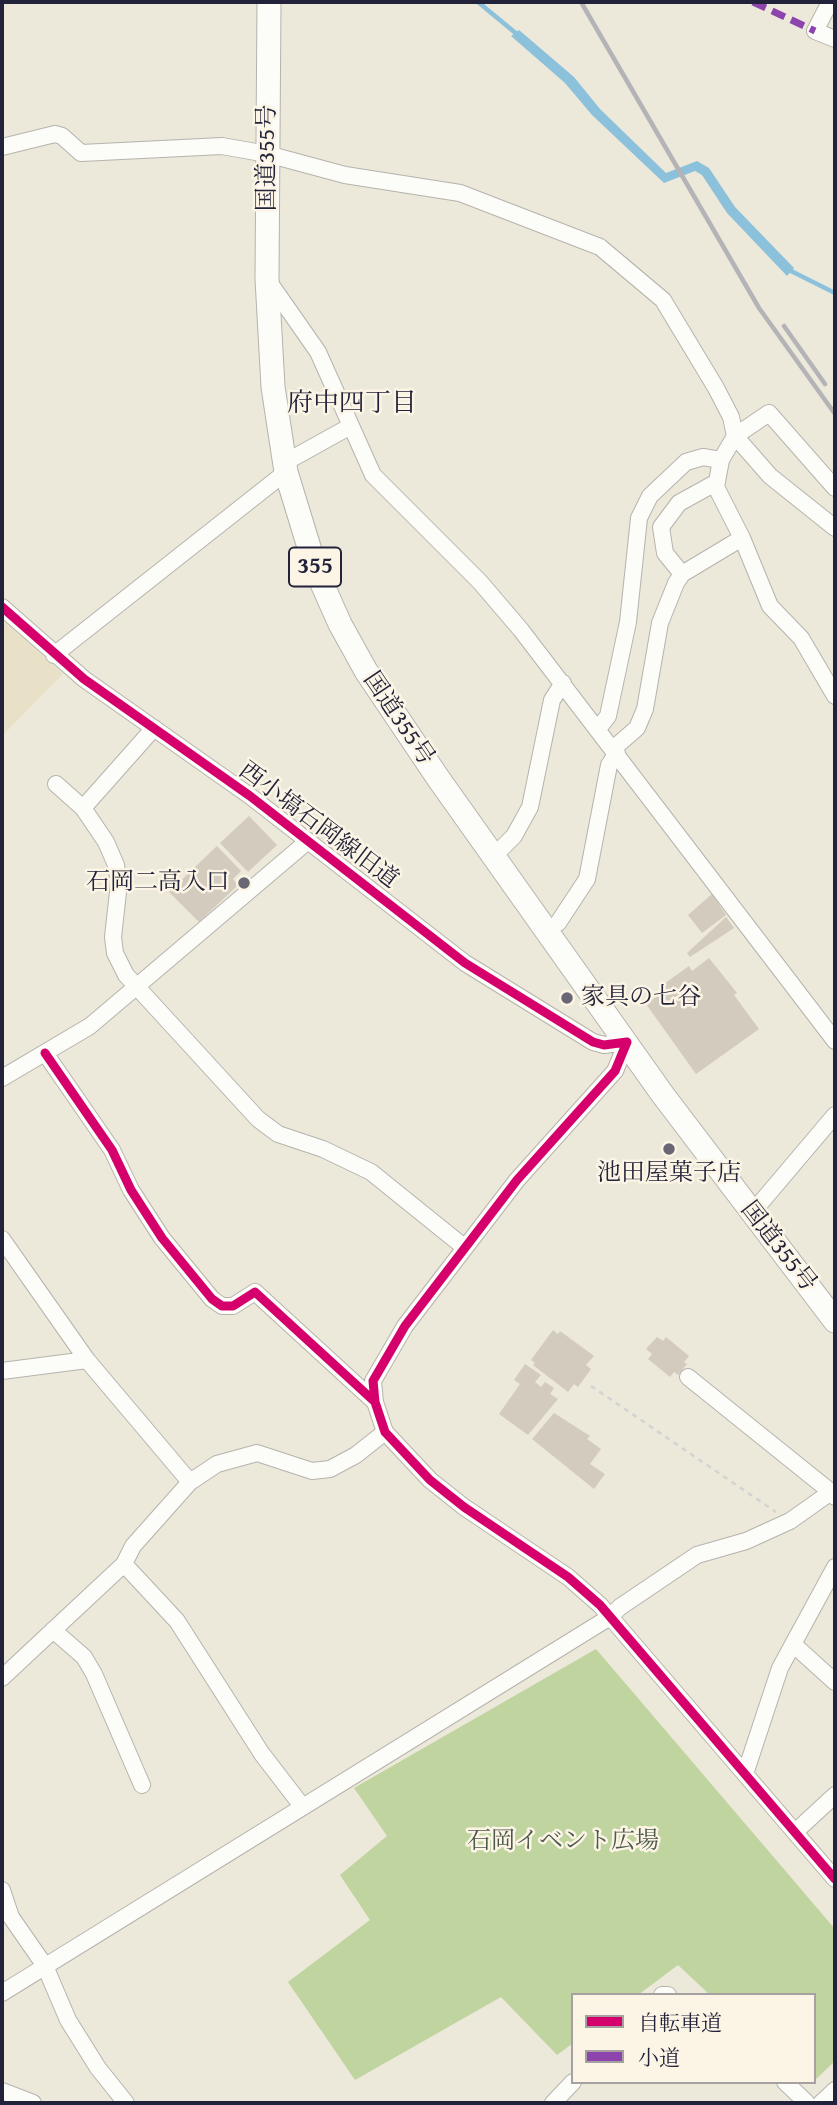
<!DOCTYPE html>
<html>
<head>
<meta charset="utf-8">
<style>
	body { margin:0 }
	#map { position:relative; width:837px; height:2105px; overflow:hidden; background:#ece8da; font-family:"Gentium Book Plus","Noto Serif JP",serif }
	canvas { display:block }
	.frame { position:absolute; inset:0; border:4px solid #22223b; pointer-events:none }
	.legend { position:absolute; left:571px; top:1993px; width:245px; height:91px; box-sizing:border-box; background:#fcf5e5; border:2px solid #a5a1a1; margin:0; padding:9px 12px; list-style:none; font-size:21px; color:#22223b }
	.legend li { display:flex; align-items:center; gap:14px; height:35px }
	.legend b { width:35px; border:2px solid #a5a1a1 }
</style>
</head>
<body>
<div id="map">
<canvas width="837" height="2105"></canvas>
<div class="frame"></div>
<ul class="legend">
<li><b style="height:9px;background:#d6006c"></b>自転車道</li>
<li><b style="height:9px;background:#8e44ad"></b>小道</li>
</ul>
</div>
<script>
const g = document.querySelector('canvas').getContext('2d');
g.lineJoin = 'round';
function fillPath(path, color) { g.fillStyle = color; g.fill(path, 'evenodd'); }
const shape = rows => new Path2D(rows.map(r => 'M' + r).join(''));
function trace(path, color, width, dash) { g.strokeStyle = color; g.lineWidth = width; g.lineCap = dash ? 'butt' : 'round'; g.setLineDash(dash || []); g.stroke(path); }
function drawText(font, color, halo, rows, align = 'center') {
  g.font = font + ' "Gentium Book Plus","Noto Serif JP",serif'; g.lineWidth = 5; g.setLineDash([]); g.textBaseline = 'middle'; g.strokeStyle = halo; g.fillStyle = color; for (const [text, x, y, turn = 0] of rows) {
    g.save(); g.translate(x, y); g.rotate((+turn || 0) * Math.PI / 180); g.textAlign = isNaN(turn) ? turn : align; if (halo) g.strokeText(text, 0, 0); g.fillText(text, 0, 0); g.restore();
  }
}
fillPath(shape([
	[2,619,63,674,2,736]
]), '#e8e1c8');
fillPath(shape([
	[596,1649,835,1929,835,2061,814,2081,814,1995,710,1995,678,1965,638,1995,573,1995,573,2043,557,2055,501,1997,355,2080,288,1982,370,1920,340,1875,387,1836,354,1788]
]), '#bfd49f');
fillPath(shape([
	[519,30,574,77,600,109,666,173,697,161,709,168,735,207,794,268,787,276,727,213,702,175,695,171,664,183,592,115,565,83,511,36]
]), '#8bc1db');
trace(shape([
	[478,2,518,35],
	[789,270,835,293]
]), '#8bc1db', 4.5);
fillPath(shape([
	[249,816,277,845,248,872,220,843],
	[217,846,241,871,233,879,238,885,199,922,169,892],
	[712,894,726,915,702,933,688,915],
	[726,917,734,928,690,957,687,953],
	[709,958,737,993,734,995,759,1029,696,1074,646,1004,664,991,661,986,689,966,692,971],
	[553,1330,558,1334,560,1331,594,1356,586,1365,591,1369,578,1387,574,1384,568,1392,533,1365,535,1363,531,1360],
	[657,1337,663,1341,666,1337,689,1356,684,1362,687,1364,678,1375,674,1372,670,1377,648,1359,652,1354,646,1349],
	[525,1364,541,1375,535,1382,541,1387,545,1382,554,1388,550,1394,558,1399,528,1435,499,1414,520,1384,514,1380],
	[554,1413,590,1436,587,1439,601,1449,590,1464,605,1474,594,1489,532,1439]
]), '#d3cbbd');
const minor = shape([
	[830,2,815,31,835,39],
	[2,147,55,134,62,136,81,153,222,146,267,154,345,175,460,193,600,247,663,300,716,388,731,417,735,436,721,460,716,487,742,538,770,606,801,638,835,696],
	[267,279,318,352,373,475,480,582,521,630,835,1041],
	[284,463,349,427],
	[835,488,769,413,735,436,770,476,835,528],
	[682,574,665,553,661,527,679,503,717,482],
	[2,607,84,679,250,796,465,963,593,1042,604,1045,627,1042,615,1071,517,1180,405,1326,373,1381,375,1402],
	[54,655,286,472],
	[598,729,608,716,628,622,639,518,650,496,686,462,703,457,721,460],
	[614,748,637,728,645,709,660,623,676,583,682,574,742,538],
	[56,784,83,808,106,842,116,865,119,883,113,937,115,953,126,975,258,1119,278,1134,323,1149,371,1172,464,1247],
	[83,808,154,728],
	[494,856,514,836,530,807,552,700,563,683],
	[558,923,587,879,609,765,617,753],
	[45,1053,112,1150,131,1190,162,1238,212,1299,222,1306,233,1306,255,1292,375,1402,385,1432,430,1480,464,1507,568,1577,600,1605,835,1879],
	[2,1078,90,1026,308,841],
	[752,1213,835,1115],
	[2,1239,87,1360],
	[2,1371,87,1360,190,1482,217,1464,257,1453,312,1471,330,1469,356,1455,385,1432],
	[688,1377,831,1492],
	[124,1564,177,1621,262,1754,302,1806],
	[53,1630,84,1657,94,1674,142,1785],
	[793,1644,835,1682],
	[2,1678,124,1564,133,1546,190,1482],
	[745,1774,780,1668,835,1567],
	[795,1832,835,1795],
	[2,1890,11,1917,45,1966,68,2020,98,2068,126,2103],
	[2,1993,610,1617,620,1607,697,1555,746,1541,790,1521,831,1492,835,1497],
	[662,1995,668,1995],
	[785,2082,807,2103],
	[2,2091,33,2103],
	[553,2103,573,2082],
	[821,2103,835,2090]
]);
const highway = shape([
	[269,2,267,279,273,387,286,472,316,570,340,624,366,671,438,778,663,1095,835,1321]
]);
trace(minor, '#b6b3ad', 18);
trace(highway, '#b6b3ad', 25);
trace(shape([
	[591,1386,776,1512]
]), '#d4d3d1', 2.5, [5, 5]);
trace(minor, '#fcfcf9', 16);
trace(highway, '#fcfcf9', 23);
trace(shape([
	[581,2,759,308,835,414],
	[784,326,825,384]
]), '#b4b3b5', 4.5);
trace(shape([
	[753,2,815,31]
]), '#8e44ad', 7, [14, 7]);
trace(shape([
	[2,607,84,679,250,796,465,963,593,1042,604,1045,627,1042,615,1071,517,1180,405,1326,373,1381,375,1402],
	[45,1053,112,1150,131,1190,162,1238,212,1299,222,1306,233,1306,255,1292,375,1402,385,1432,430,1480,464,1507,568,1577,600,1605,835,1879]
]), '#d6006c', 9);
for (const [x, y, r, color] of [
	[244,883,7,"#696773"],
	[567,998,7,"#696773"],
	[669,1149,7,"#696773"]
]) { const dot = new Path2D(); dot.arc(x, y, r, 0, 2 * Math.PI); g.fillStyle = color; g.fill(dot); trace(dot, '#fcf5e5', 2.5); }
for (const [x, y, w] of [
	[315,567,52]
]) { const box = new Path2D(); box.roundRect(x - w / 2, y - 19.5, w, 39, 5); g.fillStyle = '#fcf5e5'; g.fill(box); trace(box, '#22223b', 2); }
drawText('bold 23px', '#22223b', null, [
	["355",315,567]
]);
drawText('24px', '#22223b', '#fcf5e5', [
	["国道355号",268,158,-90],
	["国道355号",398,719,56],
	["西小塙石岡線旧道",318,826,37],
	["国道355号",778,1247,52]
]);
drawText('24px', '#22223b', '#fcf5e5', [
	["石岡二高入口",230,883],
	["家具の七谷",581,998,"left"],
	["池田屋菓子店",669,1174,"center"]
], 'right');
drawText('24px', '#4c5a4d', '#fcf5e5', [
	["石岡イベント広場",563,1842]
]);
drawText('26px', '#22223b', '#fcf5e5', [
	["府中四丁目",352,404]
]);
</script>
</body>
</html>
